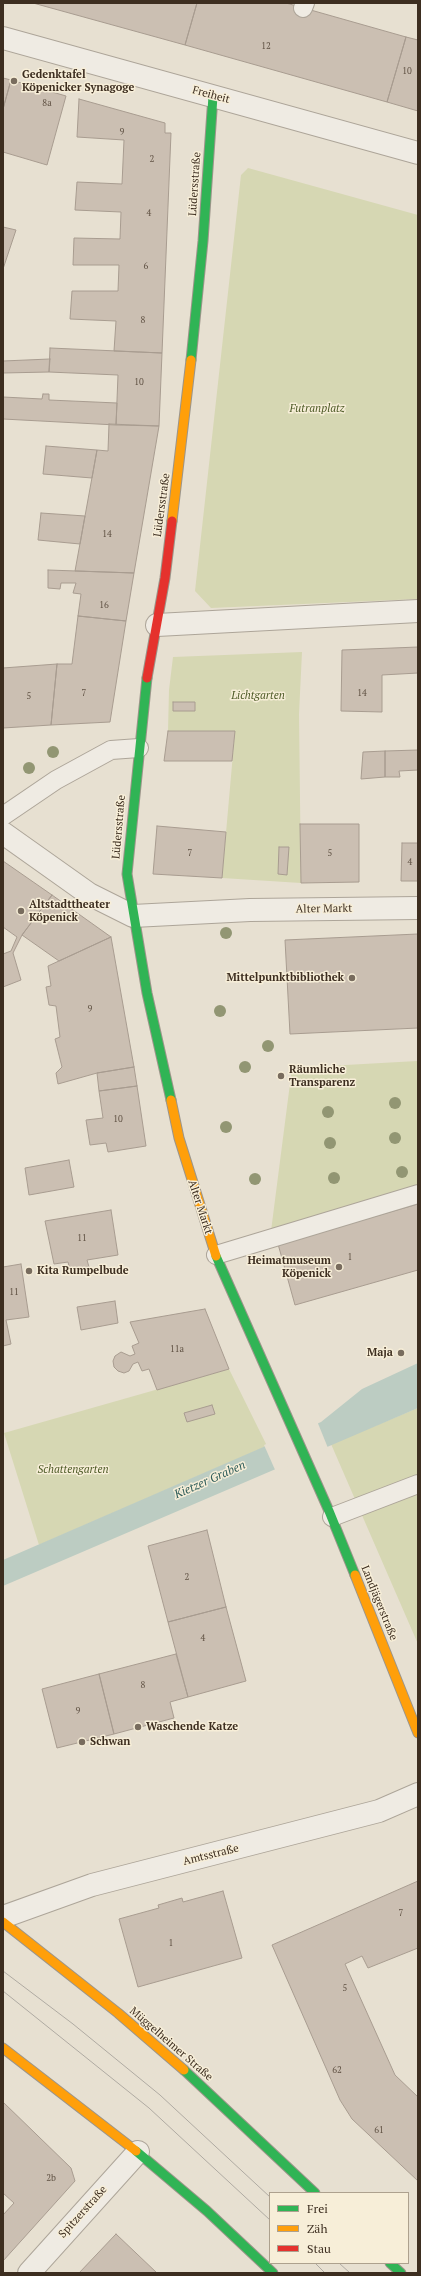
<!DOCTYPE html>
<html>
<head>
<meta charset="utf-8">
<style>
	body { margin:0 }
	#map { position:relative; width:421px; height:2276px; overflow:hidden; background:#e7e0d1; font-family:"PT Serif",serif }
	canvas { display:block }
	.frame { position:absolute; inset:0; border:4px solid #3d2e20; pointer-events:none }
	.legend { position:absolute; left:269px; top:2192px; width:140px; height:72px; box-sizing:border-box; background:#f7eed8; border:1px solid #ada18e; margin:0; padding:5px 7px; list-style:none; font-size:12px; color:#3d2e20 }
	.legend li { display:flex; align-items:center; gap:8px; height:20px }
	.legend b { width:20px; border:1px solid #ada18e }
</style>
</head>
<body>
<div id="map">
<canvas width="421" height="2276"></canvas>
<div class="frame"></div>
<ul class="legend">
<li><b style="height:5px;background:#30b455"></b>Frei</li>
<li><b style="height:5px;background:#ff9f0a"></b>Zäh</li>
<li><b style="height:5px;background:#e5322d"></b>Stau</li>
</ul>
</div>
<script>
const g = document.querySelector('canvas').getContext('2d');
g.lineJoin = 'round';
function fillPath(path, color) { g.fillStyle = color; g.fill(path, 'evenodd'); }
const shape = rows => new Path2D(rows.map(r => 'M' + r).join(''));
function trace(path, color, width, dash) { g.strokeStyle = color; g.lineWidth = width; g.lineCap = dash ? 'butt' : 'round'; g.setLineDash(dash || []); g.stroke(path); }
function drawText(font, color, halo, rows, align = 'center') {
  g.font = font + ' "PT Serif",serif'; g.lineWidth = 3; g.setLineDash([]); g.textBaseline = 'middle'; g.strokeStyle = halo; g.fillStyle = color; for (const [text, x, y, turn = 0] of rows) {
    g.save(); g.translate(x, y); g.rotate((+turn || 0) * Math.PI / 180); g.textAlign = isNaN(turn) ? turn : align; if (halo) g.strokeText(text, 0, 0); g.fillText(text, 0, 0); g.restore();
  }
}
fillPath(shape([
	[248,168,418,215,418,599,211,608,195,591,241,175],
	[302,652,299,714,301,883,222,878,235,731,168,731,169,690,173,657],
	[417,1061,418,1199,271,1231,292,1068],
	[229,1369,267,1446,39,1545,4,1433],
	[418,1408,418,1644,331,1444]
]), '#d6d7b3');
fillPath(shape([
	[418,1363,418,1408,3,1586,3,1560,321,1422,362,1389]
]), '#bcccc2');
fillPath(shape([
	[317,1421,328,1448,276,1472,264,1445]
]), '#e7e0d1');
const building = shape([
	[33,3,197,3,185,45,33,3],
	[197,3,286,3,406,37,387,102,185,45,197,3],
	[406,37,418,40,418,111,387,102,406,37],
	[3,78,11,80,3,109,3,78],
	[11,80,66,96,47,165,3,152,3,109,11,80],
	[79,99,165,123,165,133,171,133,162,353,114,351,116,321,70,319,72,291,118,291,119,265,73,265,74,238,120,239,121,212,75,210,77,182,122,184,124,140,77,137,79,99],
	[3,227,16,230,3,269,3,227],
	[50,348,162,353,159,426,116,425,118,375,49,372,50,348],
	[50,359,49,372,3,373,3,361,50,359],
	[43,394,49,394,49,400,117,403,116,425,3,419,3,397,42,399,43,394],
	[109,424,159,426,134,573,75,571,97,450,108,451,109,424],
	[46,446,97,450,92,478,43,474,46,446],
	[41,513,85,516,80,544,38,540,41,513],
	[48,570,134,573,126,621,78,616,81,594,73,593,76,583,61,583,60,589,48,588,48,570],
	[78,616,126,621,110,722,51,725,57,664,72,664,78,616],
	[418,647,418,673,382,675,382,712,341,711,342,650,418,647],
	[57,664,51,725,3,728,3,668,57,664],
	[173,702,195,702,195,711,173,711,173,702],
	[168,731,235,731,232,761,164,761,168,731],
	[418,750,418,770,399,771,400,777,385,777,385,751,418,750],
	[385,751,385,777,361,779,363,752,385,751],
	[300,824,359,824,359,882,301,883,300,824],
	[157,826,226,832,222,878,153,874,157,826],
	[402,843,418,843,418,881,401,881,402,843],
	[279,847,289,847,287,875,278,874,279,847],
	[3,861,52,895,22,935,13,953,21,980,3,987,3,954,11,951,17,937,3,927,3,861],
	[52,895,111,937,59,961,22,935,52,895],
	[418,934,418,1028,290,1034,285,940,418,934],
	[111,937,134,1067,97,1073,58,1084,56,1073,62,1067,55,1039,60,1037,56,1006,49,1005,46,987,51,986,48,966,111,937],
	[134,1067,137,1086,99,1091,97,1073,134,1067],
	[137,1086,146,1146,108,1152,106,1143,90,1145,86,1120,103,1118,99,1091,137,1086],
	[69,1160,74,1187,29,1195,25,1168,69,1160],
	[418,1204,418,1270,295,1305,278,1244,418,1204],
	[111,1210,118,1255,87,1260,89,1267,70,1270,68,1262,54,1264,45,1221,111,1210],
	[21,1264,29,1317,6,1320,11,1344,3,1346,3,1267,21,1264],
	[115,1301,118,1323,81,1330,77,1307,115,1301],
	[205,1309,229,1369,157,1390,149,1369,142,1371,138,1362,133,1364,129,1371,124,1373,118,1371,114,1367,113,1361,115,1356,121,1352,130,1356,135,1354,132,1346,139,1343,130,1322,205,1309],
	[212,1405,215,1414,187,1422,184,1413,212,1405],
	[207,1530,226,1607,168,1622,148,1546,207,1530],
	[226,1607,246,1681,188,1697,168,1622,226,1607],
	[176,1654,188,1697,170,1702,174,1718,114,1734,99,1674,176,1654],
	[99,1674,114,1734,57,1748,42,1689,99,1674],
	[418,1881,418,1948,368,1968,362,1956,345,1964,395,2075,418,2097,418,2181,352,2119,340,2100,272,1945,418,1881],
	[223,1891,242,1958,138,1987,119,1919,159,1908,158,1905,182,1898,183,1902,223,1891],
	[3,2102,71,2168,75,2181,3,2261,3,2215,14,2203,3,2193,3,2102],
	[116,2234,157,2273,79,2273,116,2234]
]);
fillPath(building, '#cbbfb2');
trace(building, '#a89c90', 1);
const lane = shape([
	[303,8,305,3],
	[3,816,56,780,111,750,139,748],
	[216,1255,418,1194],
	[332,1517,418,1484]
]);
const street = shape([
	[3,38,418,153],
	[157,625,418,611],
	[3,833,89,894,133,916,250,910,418,908],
	[3,1917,92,1885,379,1811,418,1794],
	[29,2273,138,2152]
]);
const fast = shape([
	[191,360,203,241,213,96],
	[147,678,127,874,147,993,171,1100],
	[216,1256,329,1511,355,1575],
	[184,2070,315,2193],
	[136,2151,207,2211,273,2273],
	[390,2263,401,2273]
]);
const slow = shape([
	[172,521,191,360],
	[171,1100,179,1138,216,1256],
	[355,1575,418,1733],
	[3,1922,118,2013,184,2070],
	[3,2048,136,2151]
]);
const jam = shape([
	[147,678,165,578,172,521]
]);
trace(lane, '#ada599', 20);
trace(street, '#ada599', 24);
trace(fast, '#9c958a', 11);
trace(slow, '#9c958a', 11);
trace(jam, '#9c958a', 11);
trace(lane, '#efebe3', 18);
trace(street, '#efebe3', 22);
trace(fast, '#30b455', 9);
trace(slow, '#ff9f0a', 9);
trace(jam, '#e5322d', 9);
trace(shape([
	[3,1971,73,2024,160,2095,270,2197],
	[3,1991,149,2108,270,2220],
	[315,2263,325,2273],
	[339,2263,350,2273]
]), '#afaaa2', 1);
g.fillStyle = '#929673';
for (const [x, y] of [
	[53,752],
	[29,768],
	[226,933],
	[220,1011],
	[268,1046],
	[245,1067],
	[395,1103],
	[328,1112],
	[226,1127],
	[395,1138],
	[330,1143],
	[402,1172],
	[334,1178],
	[255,1179]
]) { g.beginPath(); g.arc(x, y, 6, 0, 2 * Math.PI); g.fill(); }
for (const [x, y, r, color] of [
	[14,81,4,"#786c5e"],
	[21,911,4,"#786c5e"],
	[352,978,4,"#786c5e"],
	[281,1076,4,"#786c5e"],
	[339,1267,4,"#786c5e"],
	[29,1271,4,"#786c5e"],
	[401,1353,4,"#786c5e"],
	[138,1727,4,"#786c5e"],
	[82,1742,4,"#786c5e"]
]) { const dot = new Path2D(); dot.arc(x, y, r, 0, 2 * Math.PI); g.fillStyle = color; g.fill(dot); trace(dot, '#f7eed8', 1.5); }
drawText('9px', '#605244', null, [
	["12",266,46],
	["10",407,71],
	["8a",47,103],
	["9",122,132],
	["2",152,159],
	["4",149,213],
	["6",146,266],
	["8",143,320],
	["10",139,382],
	["14",107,534],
	["16",104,605],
	["7",84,693],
	["14",362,693],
	["5",29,696],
	["7",190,853],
	["5",330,853],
	["4",410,862],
	["9",90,1009],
	["10",118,1119],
	["11",82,1238],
	["1",350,1257],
	["11",14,1292],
	["11a",177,1349],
	["2",187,1577],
	["4",203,1638],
	["8",143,1685],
	["9",78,1711],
	["7",401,1913],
	["1",171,1943],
	["5",345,1988],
	["62",337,2070],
	["61",379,2130],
	["2b",51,2178]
]);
drawText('bold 11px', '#3d2e20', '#f7eed8', [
	["Gedenktafel",22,75],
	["Köpenicker Synagoge",22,88],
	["Altstadttheater",29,905],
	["Köpenick",29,918],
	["Mittelpunktbibliothek",344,978,"right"],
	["Räumliche",289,1070],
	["Transparenz",289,1083],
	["Heimatmuseum",331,1261,"right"],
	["Köpenick",331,1274,"right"],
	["Kita Rumpelbude",37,1271],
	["Maja",393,1353,"right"],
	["Waschende Katze",146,1727],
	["Schwan",90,1742]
], 'left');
drawText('11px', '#3d2e20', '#f7eed8', [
	["Freiheit",211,95,15],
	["Lüdersstraße",195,184,-86],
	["Lüdersstraße",162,505,-82],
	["Lüdersstraße",119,827,-85],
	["Alter Markt",324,909,-1],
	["Alter Markt",200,1207,72],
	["Landjägerstraße",379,1603,68],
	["Amtsstraße",211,1855,-14],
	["Müggelheimer Straße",171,2044,41],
	["Spitzerstraße",83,2212,-48]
]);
drawText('italic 11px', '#4d5a26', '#f7eed8', [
	["Futranplatz",317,409],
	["Lichtgarten",258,696],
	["Schattengarten",73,1470]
]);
drawText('italic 12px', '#2f5d5a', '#f7eed8', [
	["Kietzer Graben",210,1480,-24]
]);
</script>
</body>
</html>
